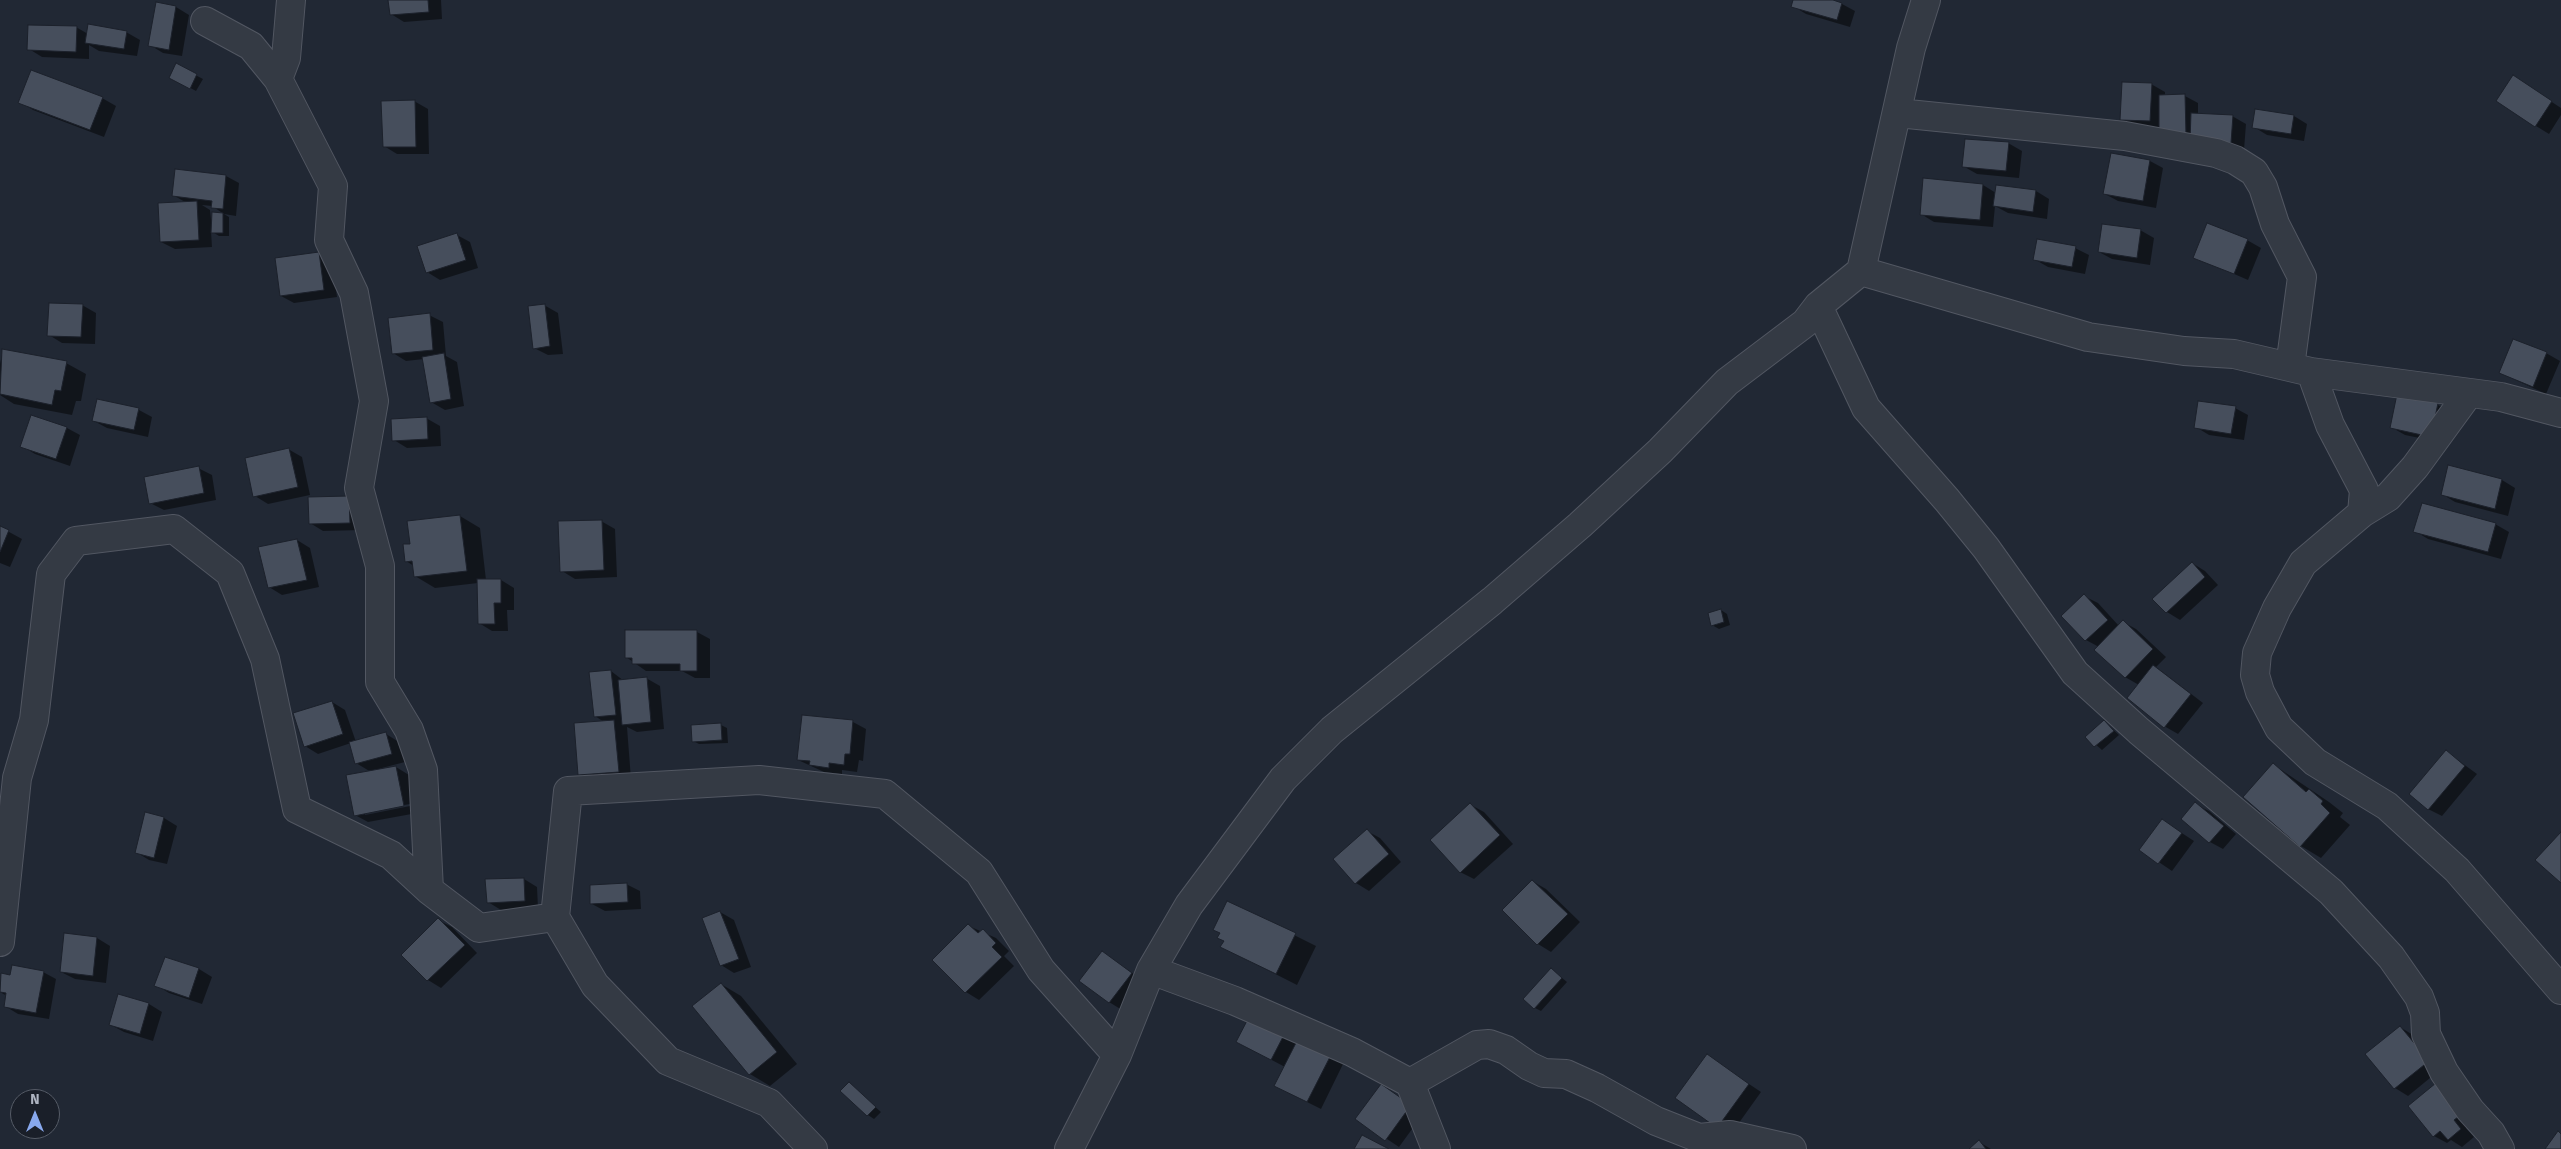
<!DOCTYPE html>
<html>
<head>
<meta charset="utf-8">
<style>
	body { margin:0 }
	#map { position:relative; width:2561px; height:1149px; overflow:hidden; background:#212834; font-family:"Fira Sans",sans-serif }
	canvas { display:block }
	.north { position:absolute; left:10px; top:1089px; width:50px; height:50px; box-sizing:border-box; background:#1a1f29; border:1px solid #555b66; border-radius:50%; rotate:0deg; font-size:14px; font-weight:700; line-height:20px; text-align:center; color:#aeb4c1 }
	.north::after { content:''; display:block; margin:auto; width:18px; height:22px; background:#88a8ed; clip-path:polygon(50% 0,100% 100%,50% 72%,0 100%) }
</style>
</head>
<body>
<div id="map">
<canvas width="2561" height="1149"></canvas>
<div class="north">N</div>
</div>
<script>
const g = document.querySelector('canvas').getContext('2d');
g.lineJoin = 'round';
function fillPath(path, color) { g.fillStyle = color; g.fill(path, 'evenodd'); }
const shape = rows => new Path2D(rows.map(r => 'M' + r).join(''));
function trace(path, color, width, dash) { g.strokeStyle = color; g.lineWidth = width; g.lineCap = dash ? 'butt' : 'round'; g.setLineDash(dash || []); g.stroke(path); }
fillPath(shape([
	[390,0,441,0,442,19,404,22,391,14],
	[1794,0,1829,0,1842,4,1855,11,1850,27,1806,14,1793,6],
	[157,4,176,7,189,15,182,56,163,53,150,45],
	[76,27,88,34,126,32,140,40,137,56,99,51,89,45,89,59,42,57,29,49],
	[176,65,203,79,196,91,170,77],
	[2151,84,2165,92,2165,96,2185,96,2198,103,2198,115,2232,116,2246,124,2244,150,2160,128,2135,127,2122,119],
	[2526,85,2561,108,2561,115,2549,134,2536,126],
	[102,98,116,106,104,137,33,110,20,102],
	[414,101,428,109,429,154,397,154,384,146],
	[2294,116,2307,124,2304,141,2267,135,2254,127],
	[2008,143,2022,151,2019,178,1977,174,1963,166],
	[2150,161,2163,168,2156,208,2118,201,2105,194],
	[226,176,239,183,236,216,224,214,229,217,229,236,219,236,211,231,212,247,175,249,161,242,185,202,173,195],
	[202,205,212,206,224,214,213,213,213,219,211,219,210,210],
	[1983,185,1996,193,1997,186,2036,191,2049,199,2047,219,2008,213,1995,206,1993,227,1934,222,1921,214],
	[2140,230,2154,238,2150,265,2112,259,2099,252],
	[457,235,470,242,478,268,440,280,427,272],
	[2247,240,2261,248,2248,280,2195,257],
	[2075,248,2089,255,2085,274,2048,267,2034,259],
	[318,254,332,261,337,297,294,303,281,296],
	[82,305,96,313,95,344,62,343,49,335],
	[544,305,558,313,563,354,548,355,534,348],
	[429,315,443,322,446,356,457,362,464,406,445,410,431,402,424,359,406,361,393,353],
	[3,350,66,363,86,374,81,401,76,401,72,415,14,404,0,395,0,364],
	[2546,353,2560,361,2546,394,2500,373],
	[98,401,139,410,152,417,148,437,107,428,94,421],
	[2438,405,2451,412,2444,443,2405,435,2391,427],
	[2235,408,2248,415,2244,440,2209,435,2196,427],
	[32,416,67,428,80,435,70,466,35,454,22,446],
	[426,418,440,426,441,446,407,448,394,440],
	[288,449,302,457,310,495,268,504,255,496],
	[2449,467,2502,480,2515,488,2508,516,2455,502,2442,494],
	[198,468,212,475,216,500,164,510,150,503],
	[348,497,363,530,323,531,310,523],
	[460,516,480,528,486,580,501,580,514,588,514,610,507,610,508,631,492,631,479,623,478,583,435,588,415,576,414,566,406,561,411,545],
	[601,521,615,529,617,577,575,579,562,571],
	[2495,524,2509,532,2501,559,2428,539,2415,531],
	[0,527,22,539,10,567,0,563],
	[297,540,310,548,319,587,282,595,269,587],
	[2192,563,2205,571,2218,585,2180,620,2167,612],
	[2084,596,2098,603,2119,626,2123,622,2136,629,2166,657,2156,667,2203,703,2178,734,2164,726,2139,685,2125,677,2099,647,2086,640,2063,616],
	[1721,610,1727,614,1730,625,1719,629,1712,625],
	[697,632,710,639,710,678,695,678,682,671,646,671,626,657],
	[611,671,624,681,646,678,660,686,664,729,637,732,627,727,631,779,593,782,579,774,604,722,595,716],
	[332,702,345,710,356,742,386,734,399,742,405,762,382,768,383,770,396,767,409,775,417,813,368,822,355,815,371,772,356,763,351,743,318,754,305,746],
	[410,804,410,806,365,815,365,812],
	[803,716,853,722,866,729,863,761,859,760,857,772,842,770,842,774,824,772,798,760],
	[2105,722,2119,735,2102,750,2087,737],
	[721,725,727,728,728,743,699,744,693,741],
	[2447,752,2477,774,2442,816,2428,809],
	[2274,765,2329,802,2343,813,2340,817,2350,825,2321,858,2301,846,2245,797],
	[2195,804,2209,811,2236,834,2223,849,2210,842],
	[1471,805,1484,812,1513,844,1474,879,1460,872],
	[146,814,164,818,177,826,167,864,149,860,136,852],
	[2162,820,2194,841,2172,871,2141,850],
	[1367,831,1380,838,1401,862,1369,891,1356,883],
	[524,879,537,887,538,908,501,910,488,902],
	[1532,881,1546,889,1580,922,1551,952,1538,944],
	[626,884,640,891,641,909,605,911,592,904],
	[1228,902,1316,946,1297,985,1222,947,1225,941,1221,933],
	[720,912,734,920,751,967,734,973,721,965],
	[438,920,452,927,477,953,441,988,428,980],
	[969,926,996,938,1009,951,1004,956,1014,966,979,1000,966,992,934,960],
	[97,938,110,946,106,983,75,979,61,972],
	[1102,952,1144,981,1122,1010,1109,1002],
	[199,969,212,977,202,1004,169,993,156,985],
	[1551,969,1567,982,1541,1011,1535,1008],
	[43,972,56,979,49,1019,18,1014,5,1006,7,996,0,992,2,974,11,976],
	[721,984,741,996,797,1064,770,1086,750,1074],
	[119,996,149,1004,162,1012,153,1041,124,1032,111,1025],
	[1251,1016,1344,1062,1321,1109,1289,1093,1285,1067,1251,1049],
	[2400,1027,2413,1035,2441,1069,2408,1096,2395,1088],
	[1707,1056,1761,1092,1731,1134,1677,1098],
	[849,1084,881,1112,874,1119,868,1115],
	[2437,1084,2474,1122,2466,1128,2474,1137,2462,1147,2451,1140,2447,1143,2434,1136],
	[1381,1085,1423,1114,1399,1147,1357,1119],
	[1979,1142,1991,1149,1971,1149]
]), '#0007');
const building = shape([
	[388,0,428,0,429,12,390,15,388,0],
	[1793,0,1833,0,1842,3,1837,20,1791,7,1793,0],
	[156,2,176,6,169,50,148,46,156,2],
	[88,24,127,31,124,49,85,43,88,24],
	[28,25,77,26,76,52,27,50,28,25],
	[176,63,197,74,190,89,169,78,176,63],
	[31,70,103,97,90,130,18,103,31,70],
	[2513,75,2552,101,2535,127,2496,101,2513,75],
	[2122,82,2152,83,2150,121,2120,120,2122,82],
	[2185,94,2186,135,2159,136,2159,95,2185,94],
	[415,100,416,147,383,147,381,101,415,100],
	[2255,109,2294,115,2291,134,2252,128,2255,109],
	[2191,113,2233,115,2231,143,2190,142,2191,113],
	[1965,139,2009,142,2006,171,1962,167,1965,139],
	[2111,153,2150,160,2143,201,2103,194,2111,153],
	[175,169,226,175,223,209,211,208,212,201,172,196,175,169],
	[1923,178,1983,184,1980,220,1920,215,1923,178],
	[1996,185,2036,190,2033,212,1993,206,1996,185],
	[197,201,199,240,160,242,158,203,197,201],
	[212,212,223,213,223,233,211,233,212,212],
	[2207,223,2248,239,2234,274,2193,258,2207,223],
	[2102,224,2141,229,2137,258,2098,252,2102,224],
	[457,233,466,260,426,273,417,246,457,233],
	[2037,239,2076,246,2072,267,2033,260,2037,239],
	[319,252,324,290,280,296,275,258,319,252],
	[49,303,83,304,81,337,47,336,49,303],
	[545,304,550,346,533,349,528,306,545,304],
	[430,313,433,350,392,354,388,318,430,313],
	[2513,339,2547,352,2533,387,2499,373,2513,339],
	[2,349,67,361,61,391,55,390,52,405,0,394,2,349],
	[444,353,451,399,430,403,422,357,444,353],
	[2397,394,2438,403,2431,437,2390,428,2397,394],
	[97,399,139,408,134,430,92,421,97,399],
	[2198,401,2236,406,2231,434,2194,428,2198,401],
	[31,415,67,427,56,459,20,447,31,415],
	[427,417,428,439,392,441,391,419,427,417],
	[289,448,298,487,253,497,245,458,289,448],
	[2448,465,2502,479,2495,509,2441,495,2448,465],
	[199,466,204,493,149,504,144,477,199,466],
	[349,496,350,523,309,524,308,497,349,496],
	[2422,503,2496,523,2488,552,2413,532,2422,503],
	[460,515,467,571,414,577,412,561,405,562,403,544,410,544,407,521,460,515],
	[602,520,604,570,560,572,558,521,602,520],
	[0,526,9,530,0,552,0,526],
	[297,539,307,580,268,588,258,547,297,539],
	[2192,562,2205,577,2166,613,2152,599,2192,562],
	[477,579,501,579,501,603,494,603,495,624,478,624,477,579],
	[2084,594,2108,620,2085,641,2061,616,2084,594],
	[1721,609,1724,622,1711,626,1708,613,1721,609],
	[2123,620,2153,649,2125,678,2094,650,2123,620],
	[625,630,697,630,697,671,680,671,680,664,632,664,632,658,625,658,625,630],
	[2153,665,2191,694,2164,728,2127,698,2153,665],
	[611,670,616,715,594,717,589,672,611,670],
	[647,677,651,722,622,725,618,680,647,677],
	[332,701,343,734,304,747,293,713,332,701],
	[802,715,853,720,850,754,845,754,844,765,829,763,829,768,809,765,810,761,797,760,802,715],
	[614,720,619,772,578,775,574,723,614,720],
	[2104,720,2114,731,2094,747,2085,737,2104,720],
	[721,723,722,740,692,742,691,725,721,723],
	[386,732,392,754,355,764,349,742,386,732],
	[2446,750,2465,766,2428,810,2409,794,2446,750],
	[2273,763,2306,792,2309,789,2323,801,2321,804,2330,813,2300,847,2243,797,2273,763],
	[396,766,404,806,354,816,346,775,396,766],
	[2195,802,2224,826,2209,843,2181,819,2195,802],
	[1470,803,1500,835,1460,873,1430,840,1470,803],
	[145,812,164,817,154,858,135,853,145,812],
	[2162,819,2182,833,2158,864,2139,850,2162,819],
	[1367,829,1389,854,1355,884,1333,859,1367,829],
	[2561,832,2561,883,2535,860,2561,832],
	[524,878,525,901,487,903,485,879,524,878],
	[1532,880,1568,914,1537,945,1502,910,1532,880],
	[627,883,628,902,590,904,590,885,627,883],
	[1227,901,1296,933,1276,974,1220,947,1224,941,1217,938,1220,933,1213,930,1227,901],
	[720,911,739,959,720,966,702,918,720,911],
	[438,918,465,945,427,981,401,955,438,918],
	[968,924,978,933,983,929,996,943,992,947,1002,957,965,993,932,960,968,924],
	[64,933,97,937,93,976,60,972,64,933],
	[1102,951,1132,973,1109,1003,1079,981,1102,951],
	[165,957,199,968,189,998,154,986,165,957],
	[12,965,44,971,36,1013,4,1007,6,993,0,992,1,973,10,975,12,965],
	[1551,968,1562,978,1534,1009,1523,999,1551,968],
	[721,983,777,1052,749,1075,692,1006,721,983],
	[118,994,149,1003,140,1034,109,1025,118,994],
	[1250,1015,1285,1033,1271,1060,1236,1042,1250,1015],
	[2400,1026,2429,1061,2394,1089,2365,1054,2400,1026],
	[1299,1037,1332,1053,1307,1102,1274,1086,1299,1037],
	[1707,1054,1749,1084,1717,1128,1675,1098,1707,1054],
	[849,1082,876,1107,867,1116,840,1091,849,1082],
	[2436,1083,2462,1114,2454,1120,2461,1129,2448,1140,2440,1131,2433,1137,2408,1106,2436,1083],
	[1381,1084,1411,1105,1385,1141,1355,1119,1381,1084],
	[2558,1131,2561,1134,2561,1149,2545,1149,2558,1131],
	[1362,1135,1389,1149,1354,1149,1362,1135],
	[1979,1140,1986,1149,1969,1149,1979,1140]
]);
fillPath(building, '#464e5c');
trace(building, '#1c212b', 1);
const minor = shape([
	[205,21,251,46,278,79,333,186,329,240,354,293,374,401,359,488,380,566,380,682,409,730,423,770,429,890],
	[278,79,286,58,291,0],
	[1898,113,2125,136,2216,153,2235,160,2254,172,2263,187,2275,224,2302,277,2290,367],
	[1861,271,2088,337,2184,351,2234,354,2311,372,2330,425,2364,490,2362,513,2303,563,2277,608,2257,653,2255,675,2260,692,2279,728,2315,762,2387,806,2457,870,2561,990],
	[1818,306,1866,408,1947,500,1986,548,2075,673,2139,731,2331,892,2391,957,2419,997,2425,1013,2426,1034,2444,1072,2470,1110,2491,1133,2500,1149],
	[2311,372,2501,397,2561,413],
	[2362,513,2388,497,2415,467,2469,393],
	[555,917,568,791,759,780,885,794,979,872,1041,970,1117,1055],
	[0,942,17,778,34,720,51,574,76,541,174,529,230,573,265,659,297,809,391,855,429,890,479,928,555,917,595,985,668,1061,769,1103,813,1149],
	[1151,970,1235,1001,1352,1052,1410,1083,1477,1045,1489,1044,1506,1050,1529,1066,1544,1073,1566,1074,1597,1088,1656,1121,1699,1138,1730,1135,1792,1149],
	[1410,1083,1436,1149],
	[1069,1149,1117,1055,1151,970,1189,905,1283,779,1332,730,1492,601,1580,525,1660,451,1727,382,1805,323,1818,306,1861,271,1911,48,1926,0]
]);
trace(minor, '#525762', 30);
trace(minor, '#343a44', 28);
</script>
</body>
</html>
